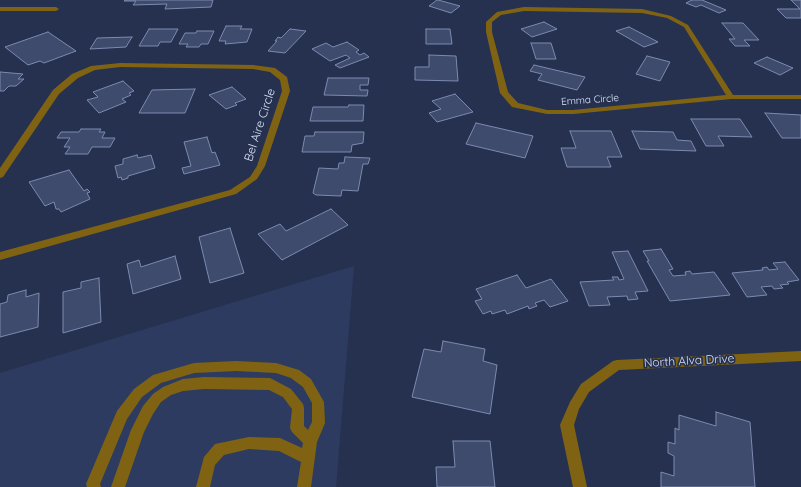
<!DOCTYPE html>
<html>
<head>
<meta charset="utf-8">
<style>
	body { margin:0 }
	canvas { display:block; background:#263150 }
</style>
</head>
<body>
<canvas width="801" height="487"></canvas>
<script>
const g = document.querySelector('canvas').getContext('2d');
g.lineJoin = 'round';
function fillPath(path, color) { g.fillStyle = color; g.fill(path, 'evenodd'); }
const shape = rows => new Path2D(rows.map(r => 'M' + r).join(''));
function trace(path, color, width, dash) { g.strokeStyle = color; g.lineWidth = width; g.lineCap = dash ? 'butt' : 'round'; g.setLineDash(dash || []); g.stroke(path); }
function drawText(font, color, halo, rows, align = 'center') {
  g.font = font + ' Quicksand,sans-serif'; g.lineWidth = 3.5; g.setLineDash([]); g.textBaseline = 'middle'; g.strokeStyle = halo; g.fillStyle = color; for (const [text, x, y, turn = 0] of rows) {
    g.save(); g.translate(x, y); g.rotate((+turn || 0) * Math.PI / 180); g.textAlign = isNaN(turn) ? turn : align; if (halo) g.strokeText(text, 0, 0); g.fillText(text, 0, 0); g.restore();
  }
}
fillPath(shape([
	[354,266,336,487,0,487,0,373]
]), '#2d3b60');
const building = shape([
	[125,0,213,0,211,7,165,9,167,4,133,5,136,1,124,1,125,0],
	[437,0,438,0,460,6,451,13,429,6,437,0],
	[692,0,702,0,726,10,719,13,701,5,696,7,686,3,692,0],
	[791,0,801,0,801,18,786,18,777,9,800,9,791,0],
	[544,22,557,29,532,37,521,29,544,22],
	[722,23,743,23,759,40,744,40,750,46,735,46,729,39,735,39,722,23],
	[226,26,242,26,240,29,252,29,247,42,225,44,226,41,219,41,226,26],
	[629,27,658,42,644,47,616,31,629,27],
	[149,29,178,29,171,42,160,42,158,46,139,46,149,29],
	[290,29,306,31,285,53,268,51,277,41,275,41,278,37,281,38,290,29],
	[426,29,450,29,452,44,426,44,426,29],
	[197,31,214,31,208,44,201,44,199,47,186,47,188,44,179,44,185,33,196,33,197,31],
	[48,32,76,51,44,63,40,61,28,65,5,47,48,32],
	[132,37,126,47,90,49,97,38,132,37],
	[347,42,359,50,356,52,360,55,364,53,369,57,340,68,335,65,350,58,346,55,330,61,312,49,326,43,333,47,347,42],
	[531,43,551,43,556,59,536,59,531,43],
	[429,55,456,56,458,81,415,80,415,67,429,67,429,55],
	[647,56,670,62,660,81,636,74,647,56],
	[767,57,793,68,780,75,754,63,767,57],
	[534,65,585,77,577,90,538,80,542,74,530,71,534,65],
	[0,72,23,74,18,79,24,79,16,86,9,86,4,91,0,91,0,72],
	[328,78,369,78,368,85,360,85,360,90,368,90,367,96,324,95,328,78],
	[123,81,134,91,129,93,131,95,122,99,126,102,99,113,87,100,98,97,93,92,123,81],
	[232,87,246,99,235,103,237,105,226,109,209,95,232,87],
	[195,89,185,113,139,113,152,90,195,89],
	[455,94,473,112,437,122,429,113,441,109,432,101,455,94],
	[349,105,364,105,363,121,310,121,313,107,348,107,349,105],
	[765,113,801,115,801,138,782,138,765,113],
	[691,119,740,119,752,137,718,136,724,146,706,146,691,119],
	[476,123,533,136,525,158,466,144,476,123],
	[81,129,101,129,99,132,105,132,102,138,115,138,110,147,92,147,88,154,65,154,70,147,64,147,70,138,57,138,61,132,79,132,81,129],
	[570,131,611,131,622,157,607,157,611,167,567,167,561,148,576,148,570,131],
	[632,131,673,132,677,140,691,141,696,151,640,149,632,131],
	[315,132,364,132,363,143,352,145,351,152,302,152,305,136,314,136,315,132],
	[207,137,212,153,215,152,220,165,184,174,182,168,191,166,184,142,207,137],
	[137,155,138,158,151,155,155,168,128,176,128,178,122,180,121,177,118,178,115,166,123,164,123,159,137,155],
	[345,157,370,158,368,164,363,164,358,191,342,190,341,196,316,195,313,193,319,168,338,169,339,163,344,163,345,157],
	[69,170,84,191,87,189,90,192,87,193,90,199,61,212,59,209,56,209,54,202,45,206,29,182,69,170],
	[331,209,348,225,282,260,258,234,280,224,286,231,331,209],
	[230,228,244,273,210,283,199,237,230,228],
	[661,249,673,269,669,270,673,276,686,275,685,272,690,271,692,274,714,272,730,295,670,301,647,261,649,261,643,251,661,249],
	[628,251,648,291,635,292,638,299,628,300,627,296,607,297,610,305,589,306,580,282,614,280,612,277,618,277,619,280,624,279,612,252,628,251],
	[175,256,181,279,133,294,127,264,139,260,141,267,175,256],
	[785,262,799,280,787,282,789,284,780,285,783,288,774,289,772,286,761,287,767,295,747,297,732,273,763,270,762,268,767,267,769,270,778,269,773,263,785,262],
	[517,275,526,288,551,279,568,301,550,307,544,300,535,303,537,306,529,309,528,306,507,314,505,310,492,314,491,311,483,314,475,301,482,299,476,289,517,275],
	[99,278,101,322,63,333,63,292,81,288,81,282,99,278],
	[26,290,26,297,39,293,38,327,0,337,0,304,7,302,8,295,26,290],
	[443,341,485,349,483,361,497,365,490,414,412,397,424,349,441,352,443,341],
	[716,412,750,422,755,487,661,487,661,472,674,476,674,456,668,453,668,442,675,444,675,428,679,430,679,415,716,426,716,412],
	[453,441,490,441,495,487,437,487,436,467,455,467,453,441]
]);
fillPath(building, '#3e4b6c');
trace(building, '#7c8aaf', 1);
fillPath(shape([
	[0,7,56,7,59,9,56,11,0,11,0,7],
	[236,361,276,363,299,370,311,379,324,402,325,423,317,442,311,487,297,487,301,462,279,451,249,449,224,455,215,465,210,487,196,487,204,457,215,444,249,437,280,438,302,448,303,443,292,432,290,428,292,409,283,397,269,390,204,389,183,391,171,395,161,402,153,414,144,432,125,487,111,487,131,430,143,406,153,394,163,387,183,379,204,377,270,378,274,380,291,389,303,404,304,408,304,426,308,430,312,422,312,403,303,387,291,378,276,373,236,371,194,373,161,383,142,397,127,419,100,484,101,487,87,487,86,484,117,411,134,389,153,375,194,363,236,361]
]), '#7f6313');
fillPath(shape([
	[524,7,642,9,671,16,688,25,733,95,801,95,801,99,731,99,573,114,547,114,512,107,500,93,486,32,486,22,497,12,524,7],
	[524,11,642,13,667,18,684,27,726,95,573,110,547,110,518,103,508,92,492,32,492,22,501,15,524,11],
	[120,63,253,65,275,68,287,77,290,91,265,166,257,179,236,194,0,260,0,252,230,190,250,177,257,166,282,91,280,80,270,72,253,69,120,67,95,70,78,78,59,94,3,177,0,178,0,168,53,90,72,74,91,66,120,63],
	[801,351,801,361,619,370,589,392,579,409,574,425,587,487,573,487,560,425,570,402,581,384,613,361,617,360,801,351]
]), '#7f6313');
drawText('10px', '#d9e2f6', '#263150', [
	["Emma Circle",590,100,-4]
]);
drawText('12px', '#d9e2f6', '#263150', [
	["Bel Aire Circle",260,125,-72],
	["North Alva Drive",689,361,-3]
]);
</script>
</body>
</html>
